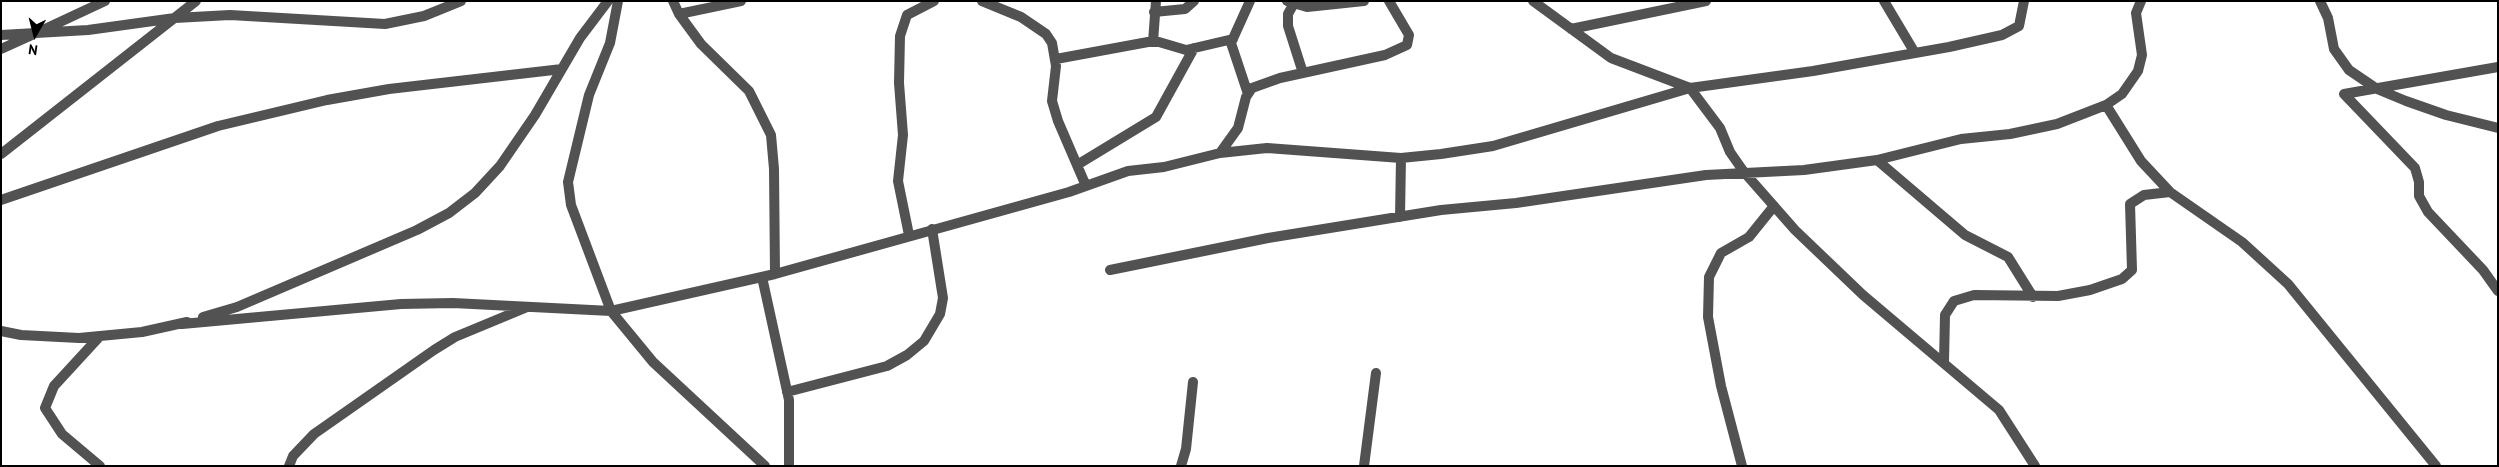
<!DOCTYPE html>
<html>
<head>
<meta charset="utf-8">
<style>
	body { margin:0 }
	#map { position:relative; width:2499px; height:467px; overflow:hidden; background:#fff; font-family:"PT Sans",sans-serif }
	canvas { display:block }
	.frame { position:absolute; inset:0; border:2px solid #000; pointer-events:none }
	.north { position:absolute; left:10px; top:10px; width:50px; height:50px; -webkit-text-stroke:4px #fff; paint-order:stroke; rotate:188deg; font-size:14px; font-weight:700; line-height:20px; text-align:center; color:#000 }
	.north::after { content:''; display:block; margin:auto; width:18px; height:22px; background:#000; clip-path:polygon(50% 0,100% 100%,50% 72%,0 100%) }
</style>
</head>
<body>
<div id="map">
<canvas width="2499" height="467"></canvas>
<div class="frame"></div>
<div class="north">N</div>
</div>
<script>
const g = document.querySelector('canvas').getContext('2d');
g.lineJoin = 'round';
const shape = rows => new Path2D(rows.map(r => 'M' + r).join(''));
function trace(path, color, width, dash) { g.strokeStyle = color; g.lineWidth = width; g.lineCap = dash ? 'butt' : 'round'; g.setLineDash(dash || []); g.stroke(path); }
trace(shape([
	[618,1,610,43,589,95,568,182,571,205,611,311,653,362,765,466],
	[673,1,679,14,701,44,749,91,771,135,774,169,775,274],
	[982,1,1021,17,1046,34,1052,43,1056,66,1052,101,1058,121,1086,186],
	[1287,1,1307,7,1364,1],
	[1533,1,1611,58,1690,88,1720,128,1730,152,1744,172,1795,230,1863,295,1999,410,2035,466],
	[1884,1,1915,53],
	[2320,1,2328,18,2334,49,2349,70,2377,89,2406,101,2446,115,2498,128],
	[1293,5,1288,14,1288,26,1303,73],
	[1154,12,1185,9,1194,1],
	[679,14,741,1],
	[45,29,105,1],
	[1571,29,1706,1],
	[1,35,88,30,175,18,230,15,385,24,424,16,461,1],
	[1153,42,1156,1],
	[1,49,32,35],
	[1056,59,1148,42,1159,42,1186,50,1233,39],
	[2498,67,2344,94,2415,168,2419,182,2419,196,2428,212,2483,270,2498,291],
	[1248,94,1231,43,1250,1],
	[2106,105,2141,161,2170,192,2242,242,2288,284,2436,466],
	[1220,153,1238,128,1246,97,1252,88,1280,78,1385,55,1407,45,1409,35,1389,1],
	[1,154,196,1],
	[1877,160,1965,235,2008,257,2033,297],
	[1077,165,1156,117,1194,48],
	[1,200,218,126,327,100,389,89,562,69],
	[1400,217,1401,158],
	[909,235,898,181,903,135,899,83,900,36,907,15,934,1],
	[1110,270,1268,238,1441,210,1516,203,1706,175,1804,170,1877,160,1961,139,2010,134,2057,124,2106,105,2122,94,2138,71,2142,55,2136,13,2141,1],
	[762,277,789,400,789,466],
	[203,317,237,307,417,230,449,213,475,193,500,166,535,115,580,38,608,1],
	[182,324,401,304,453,303,611,311,775,274,1069,192,1128,171,1164,167,1220,153,1267,148,1401,158,1441,154,1493,146,1690,88,1813,71,1949,47,2002,35,2019,26,2024,1],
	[1,331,21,335,79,338,142,332,187,322],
	[100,336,54,386,45,408,62,434,100,466],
	[1944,362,1945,315,1954,301,1974,295,2058,296,2090,290,2122,279,2132,270,2130,204,2144,195,2170,192],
	[787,392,887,366,907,355,924,341,940,314,943,298,932,229],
	[289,466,293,456,314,434,434,350,455,337,525,308],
	[1181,466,1186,449,1193,382],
	[1364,466,1376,373],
	[1742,466,1721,386,1708,317,1709,277,1721,253,1749,237,1774,206]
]), '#525252', 10);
</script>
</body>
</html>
